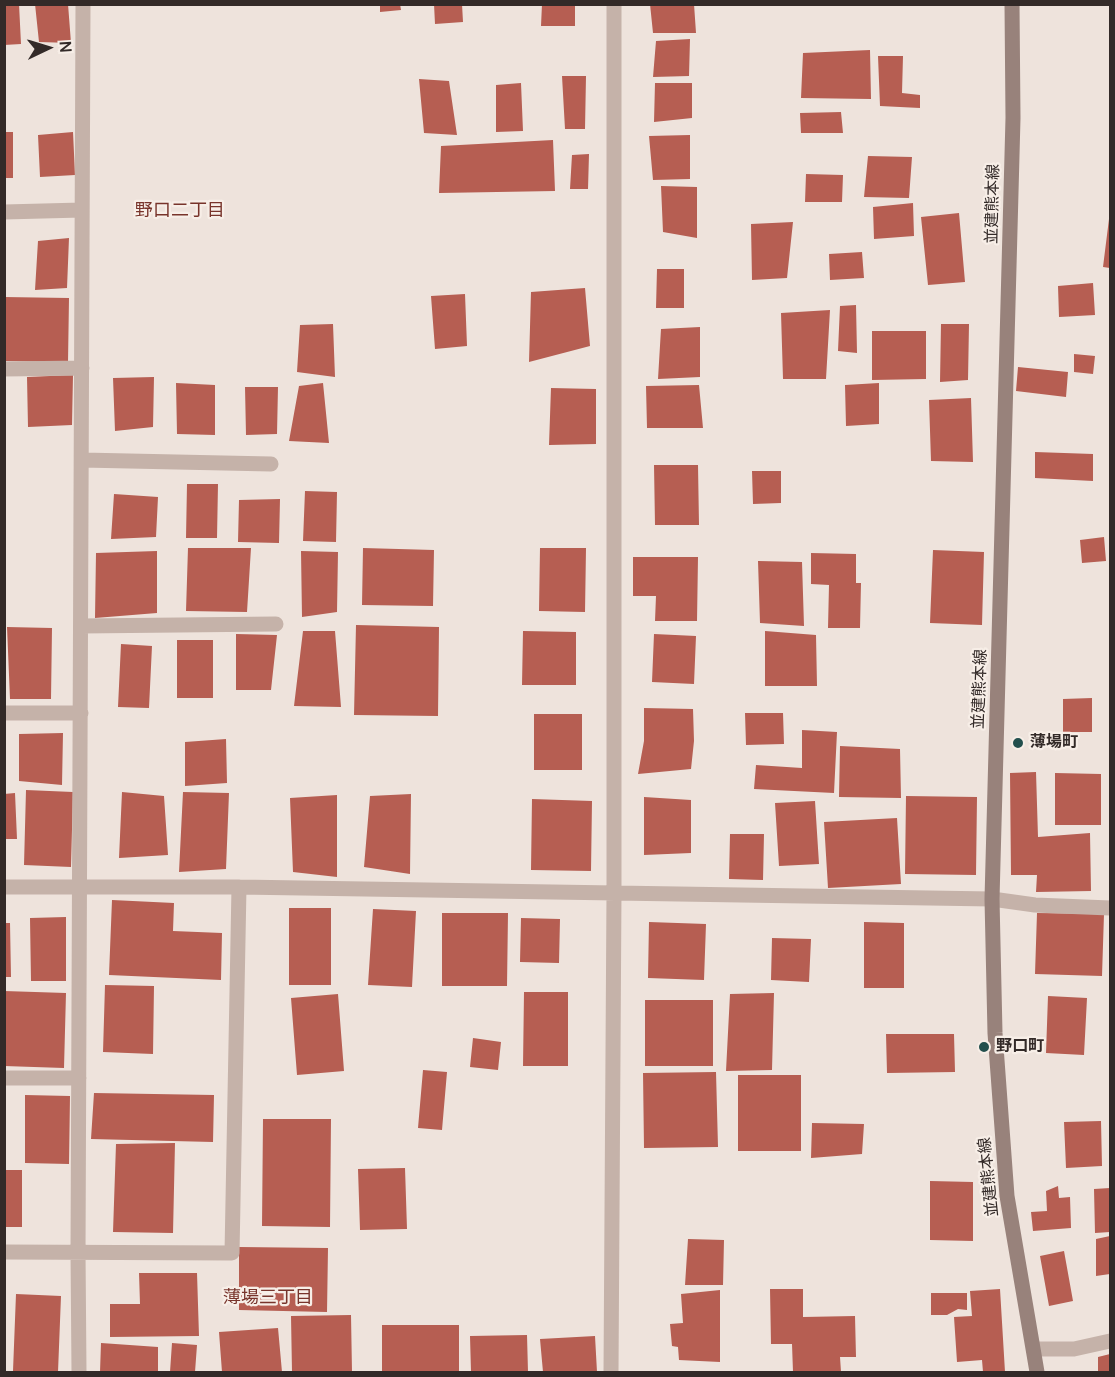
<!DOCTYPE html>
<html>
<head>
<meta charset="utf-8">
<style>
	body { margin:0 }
	#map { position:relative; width:1115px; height:1377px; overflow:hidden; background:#eee3dc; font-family:Manrope,sans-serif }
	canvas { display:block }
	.frame { position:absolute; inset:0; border:6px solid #332a28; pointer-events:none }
	.north { position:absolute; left:18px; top:18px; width:60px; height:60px; -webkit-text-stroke:4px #f7eee7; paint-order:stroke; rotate:86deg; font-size:16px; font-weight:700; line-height:24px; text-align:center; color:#332a28 }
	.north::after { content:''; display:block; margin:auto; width:21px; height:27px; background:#332a28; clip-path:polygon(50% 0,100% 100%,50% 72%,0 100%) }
</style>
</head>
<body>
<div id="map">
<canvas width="1115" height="1377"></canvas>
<div class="frame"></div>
<div class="north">N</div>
</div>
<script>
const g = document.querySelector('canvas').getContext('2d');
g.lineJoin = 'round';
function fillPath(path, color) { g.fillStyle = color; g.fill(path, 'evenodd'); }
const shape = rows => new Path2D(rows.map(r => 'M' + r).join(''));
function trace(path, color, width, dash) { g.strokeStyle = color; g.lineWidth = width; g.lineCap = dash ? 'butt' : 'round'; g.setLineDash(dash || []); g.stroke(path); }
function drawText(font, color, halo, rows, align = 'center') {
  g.font = font + ' Manrope,"Noto Sans JP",sans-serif'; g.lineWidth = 4.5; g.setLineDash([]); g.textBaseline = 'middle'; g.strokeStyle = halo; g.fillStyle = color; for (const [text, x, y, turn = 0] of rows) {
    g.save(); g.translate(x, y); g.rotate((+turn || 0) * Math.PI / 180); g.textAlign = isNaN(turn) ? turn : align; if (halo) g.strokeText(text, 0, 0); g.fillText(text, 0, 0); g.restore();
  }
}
fillPath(shape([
	[4,4,19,4,21,44,4,45],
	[35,4,68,4,71,43,39,42],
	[380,4,400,4,401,10,380,12],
	[434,4,462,4,463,22,435,24],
	[542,4,575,4,575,26,541,26],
	[650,4,694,4,696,33,653,33],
	[690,39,689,76,653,77,656,41],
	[870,50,871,99,801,98,803,53],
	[878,56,903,56,902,93,920,95,920,108,880,106],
	[562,76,586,76,585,129,565,129],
	[419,79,449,81,457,135,424,133],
	[521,83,523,131,496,132,496,85],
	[655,83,692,83,692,118,654,122],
	[841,112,843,133,801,133,800,113],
	[4,132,13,132,13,178,4,178],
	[73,132,75,175,40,177,38,135],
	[690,135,690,179,653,180,649,136],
	[553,140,555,191,439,193,441,146],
	[589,154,588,189,570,189,572,155],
	[868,156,912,157,909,198,864,197],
	[806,174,843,175,842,202,805,202],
	[661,186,697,187,697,238,663,232],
	[913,203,914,236,874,239,873,207],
	[959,213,965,282,928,285,921,217],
	[1109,219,1110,219,1110,268,1103,267],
	[793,222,787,278,752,280,751,224],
	[69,238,67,288,35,290,38,241],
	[862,252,864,278,830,280,829,254],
	[657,269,684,269,684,308,656,308],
	[1093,283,1095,315,1059,317,1058,286],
	[585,288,590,346,529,362,531,292],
	[465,294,467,346,435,349,431,296],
	[4,297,69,298,68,362,4,361],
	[856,305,857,353,838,351,840,306],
	[830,310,826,379,783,379,781,313],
	[333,324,335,377,297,372,300,325],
	[941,324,969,324,968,380,940,382],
	[700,327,700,377,658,379,661,329],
	[872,331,926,331,926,379,872,380],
	[1074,354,1095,356,1093,374,1074,372],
	[1018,367,1068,372,1066,397,1016,391],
	[73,375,72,425,28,427,27,377],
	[154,377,153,427,115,431,113,378],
	[176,383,215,385,215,435,177,434],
	[323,383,329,443,289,441,299,386],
	[879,383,879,424,846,426,845,385],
	[699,385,703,428,647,428,646,386],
	[245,387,278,387,277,434,246,435],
	[551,388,596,389,596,444,549,445],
	[971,398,973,462,931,461,929,400],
	[1035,452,1093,454,1093,481,1035,478],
	[654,465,698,465,699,525,655,525],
	[752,471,781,471,781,503,753,504],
	[187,484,218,484,217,538,186,538],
	[305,491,337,492,336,542,303,541],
	[114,494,158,497,156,537,111,539],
	[280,499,279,543,238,542,239,500],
	[1104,537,1106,561,1082,563,1080,540],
	[188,548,251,548,247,612,186,611],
	[363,548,434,550,433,606,362,605],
	[540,548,586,548,585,612,539,611],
	[933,550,984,552,982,625,930,623],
	[157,551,157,613,95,618,96,553],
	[301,551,338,552,337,612,302,617],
	[811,553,856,554,856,583,861,583,860,628,828,628,829,585,811,584],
	[633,557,698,557,697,621,655,621,656,596,633,596],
	[758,561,802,562,804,626,760,623],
	[356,625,439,627,438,716,354,715],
	[7,627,52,628,51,699,10,699],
	[303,631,335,631,341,707,294,706],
	[523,631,576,632,576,685,522,685],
	[765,631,816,635,817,686,765,686],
	[236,634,277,635,271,690,236,690],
	[654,634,696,636,694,684,652,682],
	[177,640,213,640,213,698,177,698],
	[121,644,152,646,149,708,118,707],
	[1092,698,1092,732,1063,732,1063,699],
	[644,708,693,709,694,741,691,769,638,774,644,741],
	[745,713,783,713,784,744,746,745],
	[534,714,582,714,582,770,534,770],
	[802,730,837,732,834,793,754,789,756,765,802,768],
	[63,733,62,785,19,781,19,734],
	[226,739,227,783,185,786,185,742],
	[840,746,900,749,901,798,839,797],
	[1036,772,1038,837,1090,833,1091,891,1036,892,1037,875,1011,875,1010,773],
	[1055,773,1101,774,1101,825,1055,825],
	[26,790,73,792,71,867,24,865],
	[122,792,164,796,168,855,119,858],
	[183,792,229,793,226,869,179,872],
	[15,793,17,839,4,839,4,794],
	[411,794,410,874,364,867,370,796],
	[337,795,337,877,293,872,290,798],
	[906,796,977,797,976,875,905,874],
	[644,797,691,800,691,853,644,855],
	[532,799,592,801,591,871,531,870],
	[815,801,819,864,779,866,775,803],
	[897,818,901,884,828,888,824,822],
	[730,834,764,834,763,880,729,879],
	[112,900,174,903,173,931,222,933,221,980,109,975],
	[289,908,331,908,331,985,289,985],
	[373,909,416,911,412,987,368,985],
	[442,913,508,913,507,986,442,986],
	[1037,913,1104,914,1102,976,1035,974],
	[66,917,66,981,31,981,30,918],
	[521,918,560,919,559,963,520,962],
	[649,922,706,924,704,980,648,978],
	[864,922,904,923,904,988,864,988],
	[4,923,10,923,11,977,4,977],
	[772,938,811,939,809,982,771,980],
	[105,985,154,986,153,1054,103,1052],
	[4,991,66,993,64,1068,4,1066],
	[524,992,568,992,568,1066,523,1066],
	[774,993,772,1070,726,1071,730,994],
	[338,994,344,1071,297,1075,291,998],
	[1048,996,1087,998,1084,1055,1046,1053],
	[645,1000,713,1000,713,1066,645,1066],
	[886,1034,954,1034,955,1072,887,1073],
	[473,1038,501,1042,498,1070,470,1067],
	[423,1070,447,1072,442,1130,418,1128],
	[716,1072,718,1147,644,1148,643,1073],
	[738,1075,801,1075,801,1151,738,1151],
	[94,1093,214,1095,213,1142,91,1139],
	[25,1095,70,1096,69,1164,25,1163],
	[263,1119,331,1119,330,1227,262,1226],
	[1101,1121,1102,1166,1066,1168,1064,1122],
	[812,1123,864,1124,862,1154,811,1158],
	[175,1143,173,1233,113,1232,116,1144],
	[405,1168,407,1229,360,1230,358,1169],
	[4,1170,22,1170,22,1227,4,1227],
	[930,1181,973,1182,973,1241,930,1240],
	[1058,1186,1059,1198,1070,1197,1071,1228,1033,1231,1031,1212,1047,1211,1046,1191],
	[1110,1188,1110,1232,1095,1233,1094,1189],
	[1110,1236,1110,1274,1096,1276,1096,1239],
	[688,1239,724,1240,723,1285,685,1285],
	[239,1247,328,1248,327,1312,239,1310],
	[1064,1251,1073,1301,1049,1306,1040,1256],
	[139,1273,197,1273,199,1336,110,1337,110,1304,140,1304],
	[770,1289,803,1289,803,1317,855,1316,856,1357,840,1357,841,1372,793,1372,792,1344,771,1344],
	[1000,1289,1005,1372,983,1372,982,1360,957,1362,954,1317,972,1316,970,1291],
	[720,1290,720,1362,679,1360,678,1347,672,1346,670,1324,683,1323,681,1294],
	[931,1293,967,1293,967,1310,958,1309,947,1315,931,1315],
	[16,1294,61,1296,58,1372,13,1371],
	[351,1315,352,1372,292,1372,291,1316],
	[382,1325,459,1325,459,1372,382,1372],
	[278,1328,282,1372,222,1372,219,1332],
	[527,1335,528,1372,471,1372,470,1336],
	[595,1336,597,1372,543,1372,540,1339],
	[101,1343,158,1347,158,1372,100,1372],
	[172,1343,197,1345,195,1372,170,1372],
	[1110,1354,1110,1372,1098,1372,1098,1357]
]), '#b65e52');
trace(shape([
	[4,212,82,210],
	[4,369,82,368],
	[82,460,271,464],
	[81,626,276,624],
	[4,713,81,713],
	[4,887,239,887,992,899,1035,905,1110,908],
	[4,1078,79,1078],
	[4,1252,232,1253,239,887],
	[1034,1349,1074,1349,1110,1341],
	[79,1372,78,1251,83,4],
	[611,1372,614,892,614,4]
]), '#c5b2a9', 15);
trace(shape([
	[1012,4,1013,118,992,899,995,1033,1007,1196,1037,1372]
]), '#98827b', 15);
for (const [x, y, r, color] of [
	[1018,743,6,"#234f4d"],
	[984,1047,6,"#234f4d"]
]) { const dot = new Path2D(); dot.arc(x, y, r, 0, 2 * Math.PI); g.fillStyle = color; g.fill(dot); trace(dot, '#f7eee7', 2); }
drawText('16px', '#332a28', '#f7eee7', [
	["並建熊本線",993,204,-89],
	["並建熊本線",980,689,-88],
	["並建熊本線",989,1177,-96]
]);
drawText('bold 16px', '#332a28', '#f7eee7', [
	["薄場町",1030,743],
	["野口町",996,1047]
], 'left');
drawText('18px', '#78342b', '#f7eee7', [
	["野口二丁目",180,211],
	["薄場三丁目",268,1298]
]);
</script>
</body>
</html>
